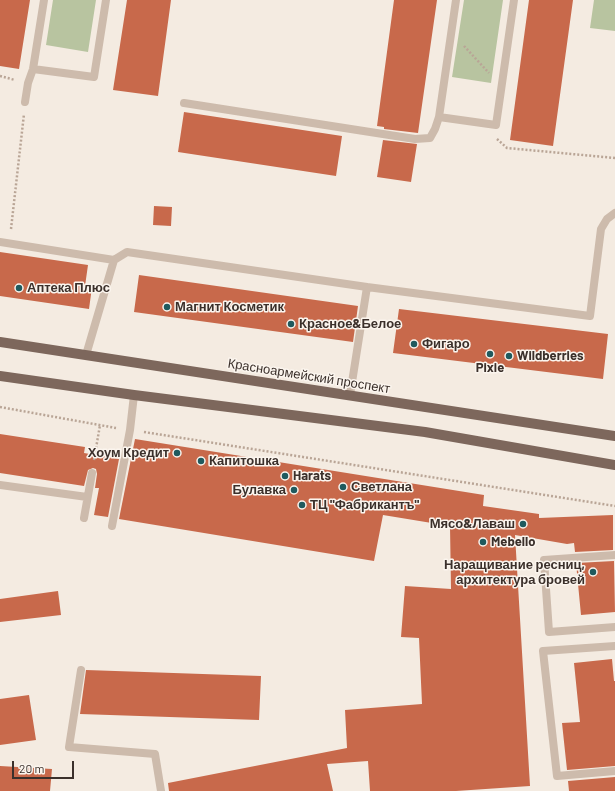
<!DOCTYPE html>
<html>
<head>
<meta charset="utf-8">
<style>
	body { margin:0 }
	#map { position:relative; width:615px; height:791px; overflow:hidden; background:#f4ebe1; font-family:Barlow,sans-serif }
	canvas { display:block }
	.scale { position:absolute; left:12px; top:761px; width:62px; height:18px; box-sizing:border-box; border:2px solid #3b302b; border-top:0; padding-left:5px; font-size:12px; line-height:14px; white-space:nowrap; color:#3b302b; -webkit-text-stroke:3px #fbf5ee; paint-order:stroke }
</style>
</head>
<body>
<div id="map">
<canvas width="615" height="791"></canvas>
<div class="scale">20 m</div>
</div>
<script>
const g = document.querySelector('canvas').getContext('2d');
g.lineJoin = 'round';
function fillPath(path, color) { g.fillStyle = color; g.fill(path, 'evenodd'); }
const shape = rows => new Path2D(rows.map(r => 'M' + r).join(''));
function trace(path, color, width, dash) { g.strokeStyle = color; g.lineWidth = width; g.lineCap = dash ? 'butt' : 'round'; g.setLineDash(dash || []); g.stroke(path); }
function drawText(font, color, halo, rows, align = 'center') {
  g.font = font + ' Barlow,sans-serif'; g.lineWidth = 3; g.setLineDash([]); g.textBaseline = 'middle'; g.strokeStyle = halo; g.fillStyle = color; for (const [text, x, y, turn = 0] of rows) {
    g.save(); g.translate(x, y); g.rotate((+turn || 0) * Math.PI / 180); g.textAlign = isNaN(turn) ? turn : align; if (halo) g.strokeText(text, 0, 0); g.fillText(text, 0, 0); g.restore();
  }
}
fillPath(shape([
	[53,0,96,0,88,52,46,45],
	[464,0,503,0,491,83,452,77],
	[594,0,615,0,615,31,590,28]
]), '#b8c4a0');
fillPath(shape([
	[0,0,30,0,19,69,0,66],
	[127,0,171,0,158,96,113,90],
	[394,0,437,0,418,133,384,129,384,127,377,126],
	[529,0,573,0,553,146,510,140],
	[184,112,342,136,336,176,178,152],
	[383,140,417,144,411,182,377,177],
	[154,206,172,207,171,226,153,225],
	[0,252,88,265,85,286,92,287,89,309,0,296],
	[139,275,358,306,353,342,134,312],
	[399,309,608,334,603,379,393,353],
	[0,434,85,447,84,453,119,459,108,517,94,515,99,488,95,488,97,474,96,469,93,468,88,470,84,486,0,473],
	[135,439,484,495,483,506,539,514,539,518,613,515,613,550,575,552,574,543,567,544,515,535,530,786,456,791,370,791,368,761,327,764,333,791,169,791,168,783,347,748,345,710,422,704,419,638,401,637,405,586,451,589,450,526,383,515,374,561,119,519],
	[614,561,615,612,581,615,576,563],
	[58,591,61,615,0,622,0,599],
	[612,659,614,681,615,681,615,766,567,770,562,723,580,722,574,663],
	[86,670,261,676,259,720,80,714],
	[29,695,36,740,0,745,0,699],
	[0,766,52,769,50,791,0,791],
	[615,777,615,791,569,791,568,781]
]), '#c8694b');
trace(shape([
	[464,46,489,73],
	[0,76,15,80],
	[497,139,507,148,615,158],
	[11,229,24,114],
	[0,407,116,428],
	[144,432,615,506],
	[94,460,100,425]
]), '#b9a596', 2.5, [2, 2]);
trace(shape([
	[456,0,439,117,496,125,514,0],
	[33,69,94,77,106,0],
	[25,102,28,83,33,69,44,0],
	[184,103,415,139,430,138,435,129,439,117],
	[0,242,114,260,127,252,367,287,590,316,601,229,607,219,615,213],
	[86,355,114,260],
	[350,395,367,287],
	[0,485,87,497],
	[84,518,92,473],
	[112,526,130,430,134,395],
	[615,555,544,560,549,632,615,627],
	[615,646,543,651,557,776,615,771],
	[81,670,69,747,155,754,161,791]
]), '#cdbbac', 8);
trace(shape([
	[0,342,615,436],
	[0,376,134,395,425,432,615,465]
]), '#7d675c', 10);
for (const [x, y, r, color] of [
	[19,288,4,"#1f5a5e"],
	[167,307,4,"#1f5a5e"],
	[291,324,4,"#1f5a5e"],
	[414,344,4,"#1f5a5e"],
	[490,354,4,"#1f5a5e"],
	[509,356,4,"#1f5a5e"],
	[177,453,4,"#1f5a5e"],
	[201,461,4,"#1f5a5e"],
	[285,476,4,"#1f5a5e"],
	[343,487,4,"#1f5a5e"],
	[294,490,4,"#1f5a5e"],
	[302,505,4,"#1f5a5e"],
	[523,524,4,"#1f5a5e"],
	[483,542,4,"#1f5a5e"],
	[593,572,4,"#1f5a5e"]
]) { const dot = new Path2D(); dot.arc(x, y, r, 0, 2 * Math.PI); g.fillStyle = color; g.fill(dot); trace(dot, '#fbf5ee', 1.5); }
drawText('bold 13px', '#3b302b', '#fbf5ee', [
	["Аптека Плюс",27,288],
	["Магнит Косметик",175,307],
	["Красное&Белое",299,324],
	["Фигаро",422,344],
	["Wildberries",517,356],
	["Pixie",490,368,"center"],
	["Хоум Кредит",169,453,"right"],
	["Капитошка",209,461],
	["Harats",293,476],
	["Светлана",351,487],
	["Булавка",286,490,"right"],
	["ТЦ \"Фабрикантъ\"",310,505],
	["Мясо&Лаваш",515,524,"right"],
	["Mebello",491,542],
	["Наращивание ресниц,",585,565,"right"],
	["архитектура бровей",585,580,"right"]
], 'left');
drawText('13px', '#3b302b', '#fbf5ee', [
	["Красноармейский проспект",309,376,9]
]);
</script>
</body>
</html>
